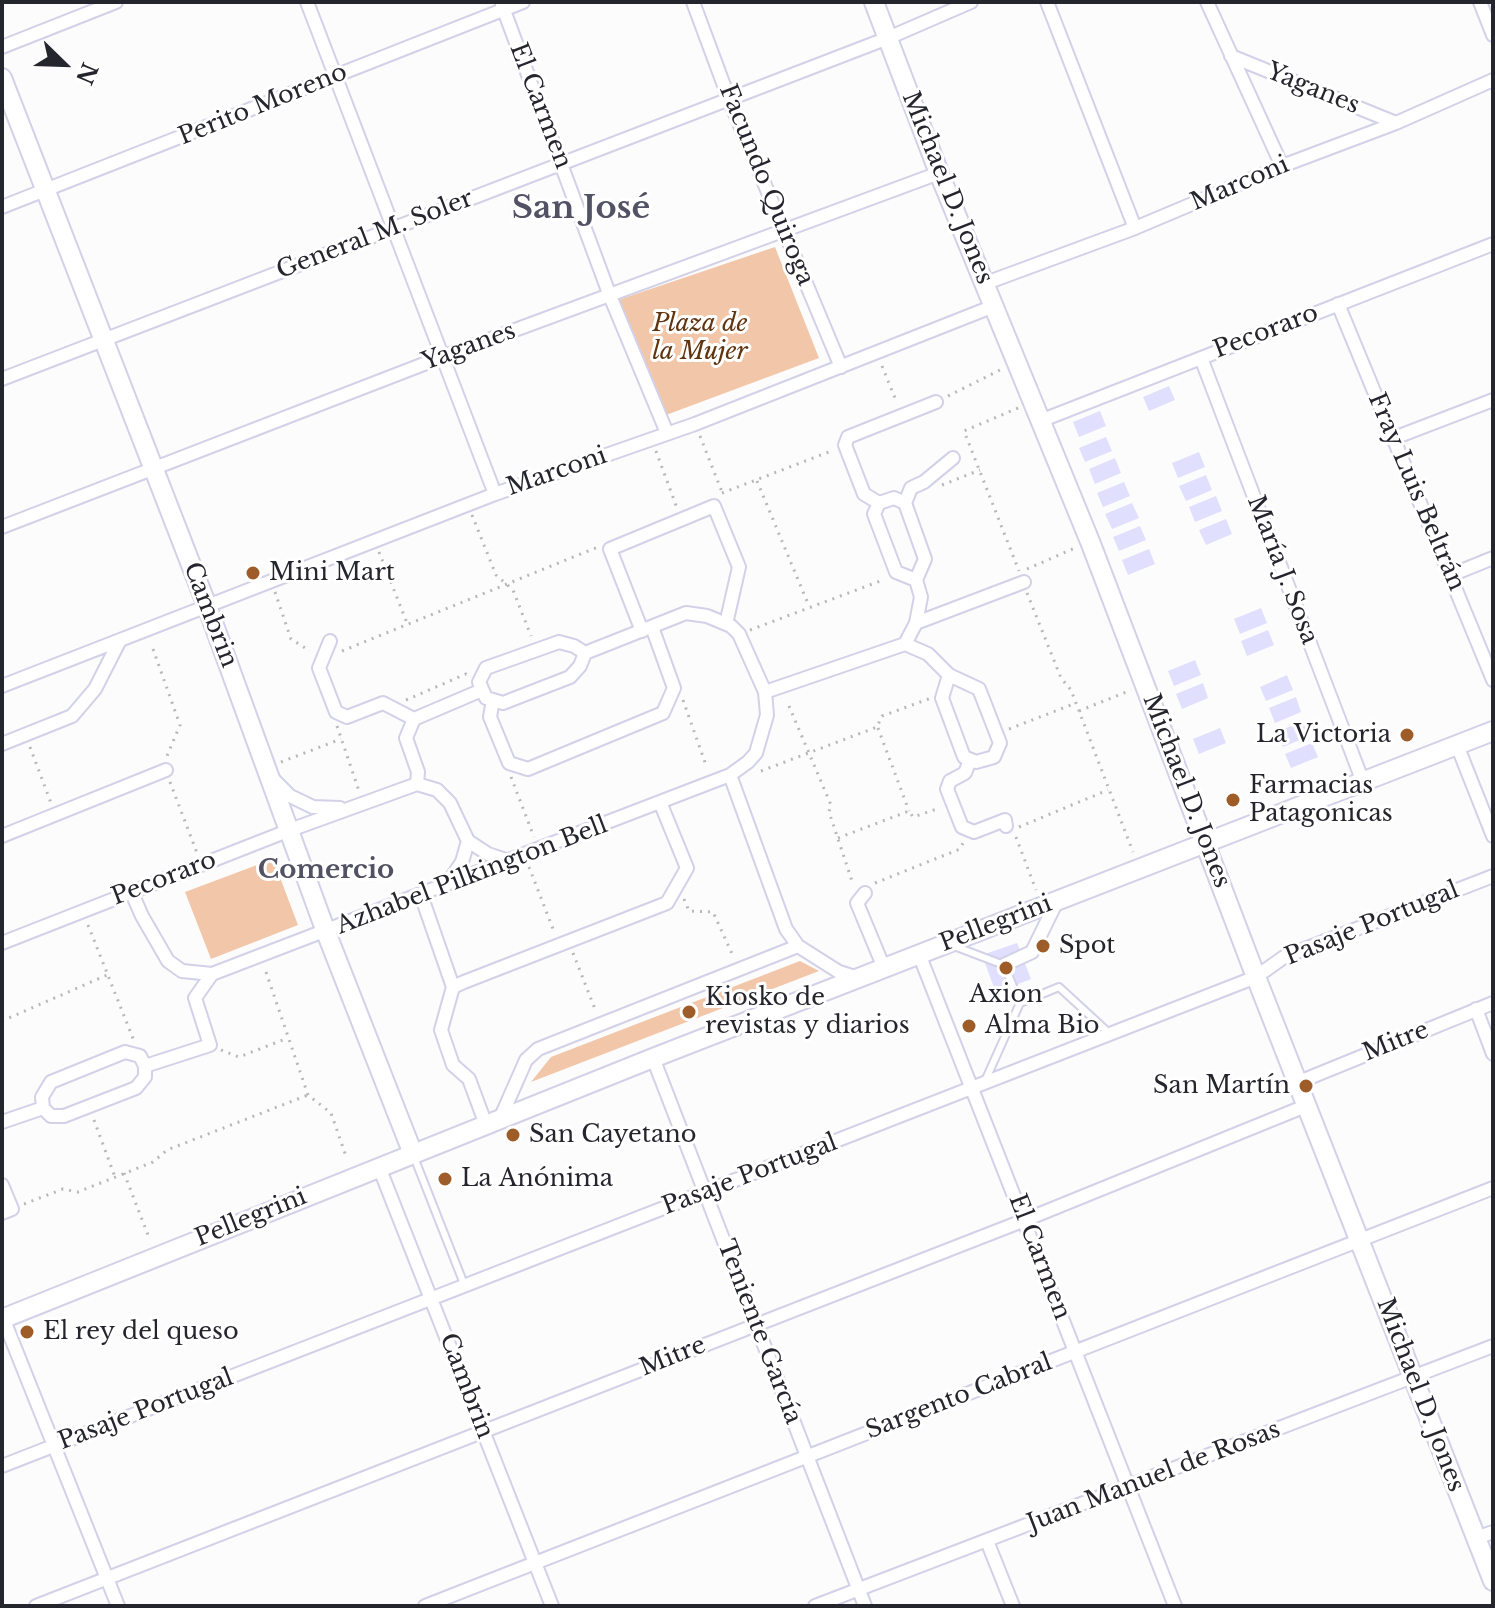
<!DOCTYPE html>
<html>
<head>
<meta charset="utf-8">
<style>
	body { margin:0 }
	#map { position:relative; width:1495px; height:1608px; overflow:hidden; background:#fcfcfc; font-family:"Libre Baskerville",serif }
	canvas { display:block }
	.frame { position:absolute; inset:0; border:4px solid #25252e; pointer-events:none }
	.north { position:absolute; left:24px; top:24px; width:80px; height:80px; -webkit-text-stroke:6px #fff; paint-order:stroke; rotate:113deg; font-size:22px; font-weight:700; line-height:32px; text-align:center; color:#25252e }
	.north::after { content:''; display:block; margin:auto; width:28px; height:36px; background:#25252e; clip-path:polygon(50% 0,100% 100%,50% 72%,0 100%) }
</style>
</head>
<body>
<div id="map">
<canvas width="1495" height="1608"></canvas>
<div class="frame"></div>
<div class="north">N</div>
</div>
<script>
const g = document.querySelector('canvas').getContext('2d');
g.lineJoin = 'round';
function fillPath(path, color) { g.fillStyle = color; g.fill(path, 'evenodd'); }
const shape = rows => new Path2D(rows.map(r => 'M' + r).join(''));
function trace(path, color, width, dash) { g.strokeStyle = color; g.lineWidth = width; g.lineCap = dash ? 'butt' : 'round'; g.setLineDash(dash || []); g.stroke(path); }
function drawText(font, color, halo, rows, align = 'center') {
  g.font = font + ' "Libre Baskerville",serif'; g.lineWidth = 6; g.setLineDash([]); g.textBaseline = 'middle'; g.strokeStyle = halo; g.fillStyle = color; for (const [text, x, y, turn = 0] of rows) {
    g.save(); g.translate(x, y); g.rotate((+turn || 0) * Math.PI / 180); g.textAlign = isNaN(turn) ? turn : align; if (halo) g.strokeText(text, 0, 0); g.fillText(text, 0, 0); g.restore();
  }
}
fillPath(shape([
	[775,247,819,358,666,415,618,300],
	[273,859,298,925,211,959,185,892],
	[800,961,819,971,531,1082,551,1057]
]), '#f2c6a8');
fillPath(shape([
	[1169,386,1175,400,1149,411,1143,397],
	[1100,411,1106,426,1079,437,1073,422],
	[1106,437,1112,451,1085,462,1079,448],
	[1199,452,1205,467,1178,478,1172,463],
	[1115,458,1121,473,1095,484,1089,469],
	[1206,475,1212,490,1186,501,1179,486],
	[1124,482,1130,496,1103,507,1097,493],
	[1216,496,1222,511,1195,522,1189,507],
	[1132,503,1139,518,1112,529,1105,514],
	[1226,519,1232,534,1206,545,1199,530],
	[1140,526,1146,540,1119,551,1113,537],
	[1149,549,1155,564,1128,575,1122,560],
	[1261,608,1267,623,1240,634,1234,619],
	[1268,630,1274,645,1247,656,1241,641],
	[1195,660,1201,675,1174,686,1168,671],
	[1287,675,1293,690,1266,701,1260,687],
	[1203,683,1208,698,1182,709,1176,694],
	[1296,697,1301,712,1275,723,1269,708],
	[1303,721,1309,736,1283,747,1277,732],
	[1220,728,1226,743,1199,754,1193,739],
	[1312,743,1318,757,1291,768,1285,754],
	[1017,943,1031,979,996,993,982,955]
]), '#e0dffe');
const lane = shape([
	[954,946,1004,965,1020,1003,985,1081],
	[1020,1003,1059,987,1109,1033],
	[414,1157,464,1284]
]);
const street = shape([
	[307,2,495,494],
	[693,2,729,99,841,367],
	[1047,2,1135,228],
	[1207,2,1282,166],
	[1480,2,1493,35],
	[502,5,610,296,667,433],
	[2,47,116,2],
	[1231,56,1396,123],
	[2,207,523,2],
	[986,283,1135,228,1282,166,1396,123,1493,80],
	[1338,304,1493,680],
	[1201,358,1363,782],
	[2,379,888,38,971,2],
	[1040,421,1493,244],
	[1394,438,1493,400],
	[879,503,864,494,845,445,848,437,936,402],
	[905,503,911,488,924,482,953,458],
	[2,527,442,357,939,173],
	[1451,575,1493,558],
	[916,580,896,572,874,514,879,503,894,498,905,503,925,559,916,580,921,597,916,623,905,644,928,654,949,675,979,689,1000,743,994,757,976,762,964,757,942,698,949,675],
	[916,623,1024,582],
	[642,631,610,549,714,506,739,567,726,624],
	[330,641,319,668,336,712,347,717,383,703,414,719],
	[2,686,495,494,695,424,994,306],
	[765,692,905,644],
	[493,700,490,717,509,763,528,769,663,713,674,688,652,627],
	[2,744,72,716,95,689,120,640],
	[1457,745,1493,836],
	[970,760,965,773,950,781,947,789,962,827,974,832,1005,820,1006,826],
	[730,775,786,929,798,946,839,972,858,978],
	[272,778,290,796,313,807,340,808],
	[417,784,418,772,406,738,414,719,482,690],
	[417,784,437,790,450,803,468,841,488,854,509,861],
	[2,836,166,770],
	[447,884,462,862,468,841],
	[131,891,142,916,168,961,182,971,212,974,730,775,748,762,756,753,767,715,765,692,739,634,731,626,707,616,686,613,585,653,580,666,570,677,503,703,486,698,479,682,486,668,559,642,574,646,585,653],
	[865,893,857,903,884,968],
	[421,895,453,987,464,982,667,903,687,868,660,802],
	[2,943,290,830,417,784],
	[919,954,1175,1606],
	[1004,965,1032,952,1057,901],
	[453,987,441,1030,453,1065,469,1079,486,1125],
	[1476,1009,1493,1054],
	[125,1052,140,1056,145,1066,145,1077,136,1088,64,1116,51,1116,43,1108,42,1097,51,1082,125,1052],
	[653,1058,865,1606],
	[145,1066,210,1045,195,998,212,974],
	[1299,1082,1493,1003],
	[500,1119,526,1060,538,1049,798,946],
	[2,1122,43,1108],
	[379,1167,552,1606],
	[2,1185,12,1209,2,1213],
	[3,1318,118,1606],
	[2,1466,1256,977,1284,957,1493,876],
	[1476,1538,1493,1532],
	[987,1541,1013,1606],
	[36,1606,1025,1220,1308,1105],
	[425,1606,1493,1188],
	[815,1606,1493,1346]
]);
const secondary = shape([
	[874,2,939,173,1091,544,1256,977,1493,1581],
	[2,78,207,606,326,932,413,1154],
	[2,1319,653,1058,1493,731]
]);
trace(lane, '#d2d1e8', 10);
trace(street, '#d2d1e8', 16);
trace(secondary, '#d2d1e8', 22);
trace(shape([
	[882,366,897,403],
	[948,396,1002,369],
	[1018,408,964,431,1019,571],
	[700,436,722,492],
	[656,451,677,508],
	[757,481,809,606],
	[942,485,980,470],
	[722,493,834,450],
	[472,515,496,575,513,590,531,636],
	[379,552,407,623],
	[1027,569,1075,548],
	[275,592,291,639,310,651],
	[1027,593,1061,678,1071,690,1133,852],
	[750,630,883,580],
	[153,649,180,725,167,756],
	[342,651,598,547],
	[406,700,466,674,469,676],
	[683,700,707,768],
	[789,706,831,805,829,812,852,881,855,882],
	[1079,711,1131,690],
	[337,726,359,791],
	[878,728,909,811],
	[1009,729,1076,703],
	[30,747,51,803],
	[281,762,341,739],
	[761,771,877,727,882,716,931,698],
	[511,777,534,837],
	[170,782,197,853],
	[1019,827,1108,790],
	[1016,837,1036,890],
	[838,838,909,811,913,817,940,808],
	[529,867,555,934],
	[875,883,960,849,964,841],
	[684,899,689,911,713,912,734,958],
	[88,925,134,1041],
	[573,953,595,1009],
	[266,972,308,1095,331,1113,347,1159],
	[2,1021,107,975],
	[221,1050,239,1057,288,1038],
	[94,1120,115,1177],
	[124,1173,150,1240],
	[24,1204,63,1189,78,1192,153,1162,167,1150,308,1095]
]), '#b8b8bb', 3, [2, 6]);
trace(lane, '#fff', 6);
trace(street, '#fff', 12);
trace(secondary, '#fff', 18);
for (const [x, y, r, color] of [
	[253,573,8,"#9e5c28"],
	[1407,735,8,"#9e5c28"],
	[1233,800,8,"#9e5c28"],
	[1043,946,8,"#9e5c28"],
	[1006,968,8,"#9e5c28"],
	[689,1012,8,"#9e5c28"],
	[969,1026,8,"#9e5c28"],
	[1306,1086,8,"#9e5c28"],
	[513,1135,8,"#9e5c28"],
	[445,1179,8,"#9e5c28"],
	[27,1332,8,"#9e5c28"]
]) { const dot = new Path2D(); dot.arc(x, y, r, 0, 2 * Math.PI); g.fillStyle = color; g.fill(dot); trace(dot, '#fff', 3); }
drawText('24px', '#25252e', '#fff', [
	["Yaganes",1313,89,22],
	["Perito Moreno",263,105,-22],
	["El Carmen",540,106,69],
	["Marconi",1240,184,-23],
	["Facundo Quiroga",766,185,68],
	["Michael D. Jones",947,188,68],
	["General M. Soler",375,235,-21],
	["Pecoraro",1266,332,-21],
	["Yaganes",469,347,-20],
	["Marconi",557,472,-19],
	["Fray Luis Beltrán",1416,492,67],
	["María J. Sosa",1282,570,69],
	["Cambrin",210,615,69],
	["Michael D. Jones",1186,791,69],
	["Azhabel Pilkington Bell",472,876,-21],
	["Pecoraro",164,879,-21],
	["Pellegrini",996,924,-21],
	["Pasaje Portugal",1372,924,-22],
	["Mitre",1396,1042,-22],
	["Pasaje Portugal",750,1175,-21],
	["Pellegrini",251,1218,-22],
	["El Carmen",1039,1257,69],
	["Teniente García",759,1332,69],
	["Mitre",673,1357,-22],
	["Cambrin",466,1386,69],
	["Michael D. Jones",1420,1395,69],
	["Sargento Cabral",959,1397,-21],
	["Pasaje Portugal",146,1410,-21],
	["Juan Manuel de Rosas",1154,1477,-21]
]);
drawText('italic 24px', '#60340e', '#fff', [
	["Plaza de",700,324],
	["la Mujer",700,352]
]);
drawText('24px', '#25252e', '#fff', [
	["Mini Mart",269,573],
	["La Victoria",1391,735,"right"],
	["Farmacias",1249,786],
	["Patagonicas",1249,814],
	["Spot",1059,946],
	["Axion",1006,995,"center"],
	["Kiosko de",705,998],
	["revistas y diarios",705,1026],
	["Alma Bio",985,1026],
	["San Martín",1290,1086,"right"],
	["San Cayetano",529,1135],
	["La Anónima",461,1179],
	["El rey del queso",43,1332]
], 'left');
drawText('bold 26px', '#535265', '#fff', [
	["Comercio",326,871]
]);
drawText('bold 32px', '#535265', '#fff', [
	["San José",581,209]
]);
</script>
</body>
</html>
